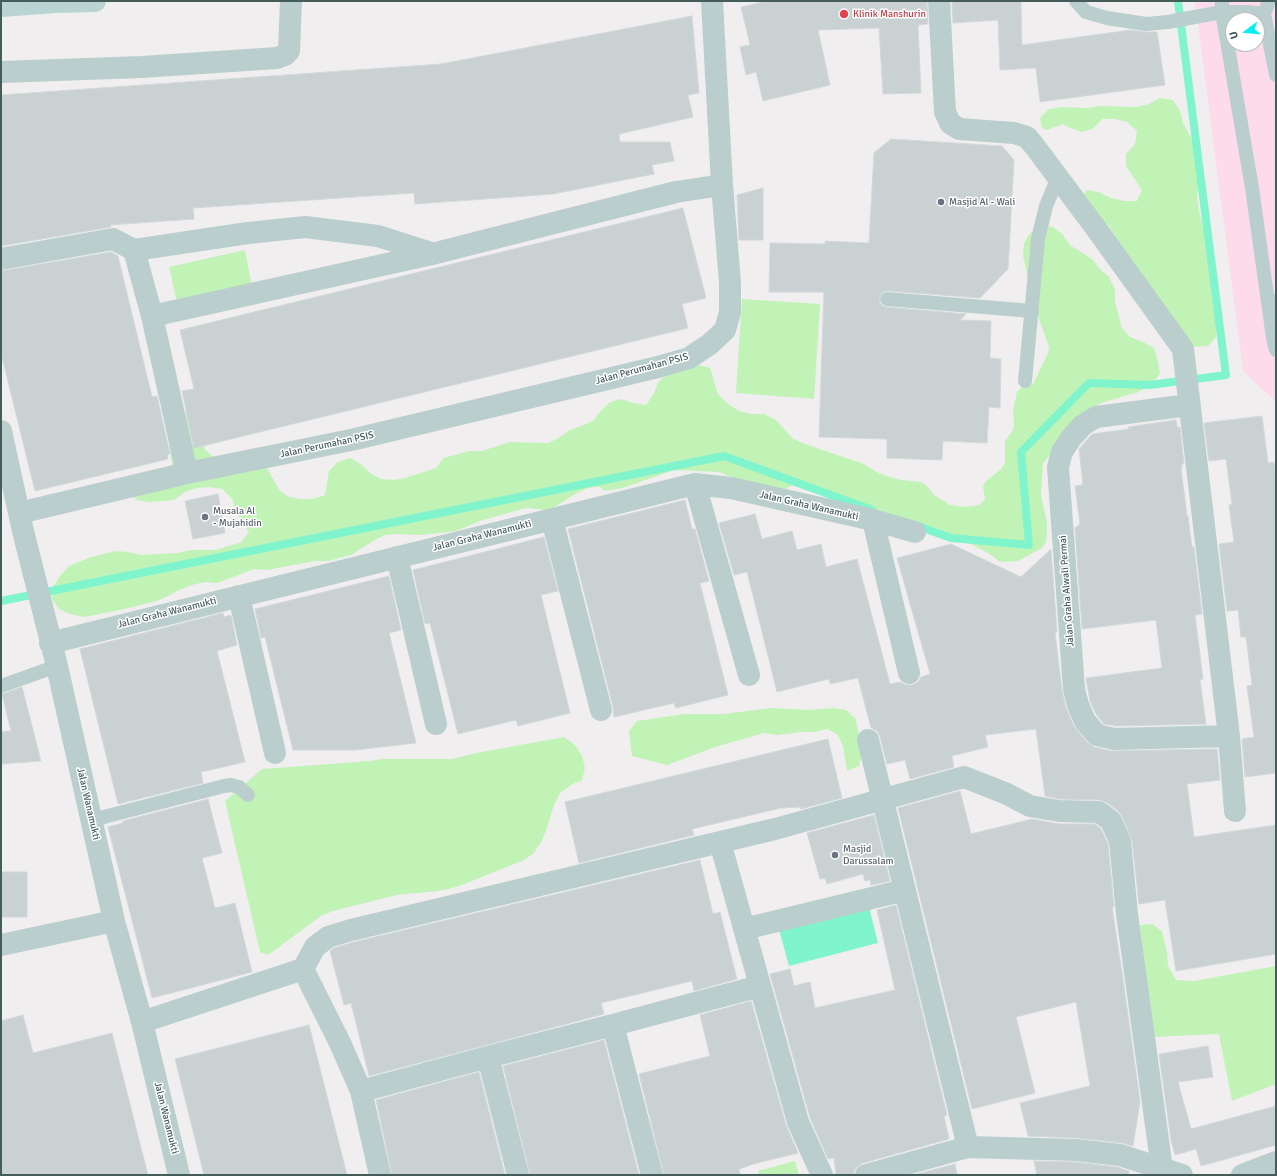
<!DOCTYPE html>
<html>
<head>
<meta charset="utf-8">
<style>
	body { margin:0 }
	#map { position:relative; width:1277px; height:1176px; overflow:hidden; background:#f1eeef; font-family:Signika,sans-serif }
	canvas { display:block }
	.frame { position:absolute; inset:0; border:2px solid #445d5b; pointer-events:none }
	.north { position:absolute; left:1225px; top:12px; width:40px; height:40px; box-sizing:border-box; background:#fff; border:1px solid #b4bebd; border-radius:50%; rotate:254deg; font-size:11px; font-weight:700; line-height:16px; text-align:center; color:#445d5b }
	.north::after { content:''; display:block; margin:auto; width:14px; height:18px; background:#08eef1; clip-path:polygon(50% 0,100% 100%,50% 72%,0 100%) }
</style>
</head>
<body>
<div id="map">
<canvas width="1277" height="1176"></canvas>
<div class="frame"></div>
<div class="north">U</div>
</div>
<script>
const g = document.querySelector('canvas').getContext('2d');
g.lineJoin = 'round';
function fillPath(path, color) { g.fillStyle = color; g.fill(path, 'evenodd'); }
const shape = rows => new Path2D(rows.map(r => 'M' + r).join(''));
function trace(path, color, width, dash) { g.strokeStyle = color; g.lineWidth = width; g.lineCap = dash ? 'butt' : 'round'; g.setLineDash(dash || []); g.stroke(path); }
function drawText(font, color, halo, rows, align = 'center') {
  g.font = font + ' Signika,sans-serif'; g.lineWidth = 3; g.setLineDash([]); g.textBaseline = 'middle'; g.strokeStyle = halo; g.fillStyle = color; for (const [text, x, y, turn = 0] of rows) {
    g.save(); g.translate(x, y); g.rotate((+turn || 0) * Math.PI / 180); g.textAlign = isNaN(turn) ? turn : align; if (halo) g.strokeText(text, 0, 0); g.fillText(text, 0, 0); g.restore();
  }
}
fillPath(shape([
	[1195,1,1276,1,1276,402,1243,371],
	[1233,20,1257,20,1257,44,1233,44]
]), '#fddbeb');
fillPath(shape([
	[1160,98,1173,100,1180,111,1183,123,1196,146,1201,159,1201,172,1197,197,1199,211,1216,273,1220,311,1216,337,1208,346,1195,347,1182,344,1108,225,1097,219,1079,201,1087,190,1099,192,1111,198,1124,201,1137,201,1142,190,1126,166,1126,154,1135,144,1137,131,1127,122,1115,119,1102,119,1094,128,1082,132,1070,128,1063,124,1047,130,1042,128,1040,118,1049,109,1061,107,1087,108,1099,106,1137,107,1149,104],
	[1041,225,1053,227,1063,235,1070,245,1092,259,1100,269,1109,277,1115,290,1115,302,1122,328,1130,337,1143,342,1154,348,1158,361,1160,373,1153,384,1138,392,1101,403,1081,418,1043,463,1041,496,1047,522,1047,536,1046,542,1042,548,1018,561,1000,562,990,554,967,542,931,533,925,532,835,504,833,499,828,494,811,484,805,482,798,483,779,492,731,477,719,472,674,470,623,488,605,491,600,487,594,487,588,488,575,494,553,508,546,510,529,508,522,509,480,521,456,531,422,535,397,534,385,535,373,541,351,555,328,561,315,561,267,570,254,569,217,583,205,582,192,585,179,590,168,596,157,601,120,610,84,617,70,614,59,609,52,599,53,587,60,576,69,566,91,557,116,551,128,552,141,555,178,553,191,550,216,550,241,542,249,532,235,510,232,498,222,489,210,487,197,488,185,492,174,500,149,502,137,500,128,492,171,476,172,463,168,439,169,427,175,416,188,412,202,438,205,450,216,459,267,468,279,490,289,497,301,499,313,499,325,495,329,471,338,462,350,458,361,464,370,473,381,479,394,480,405,478,436,468,444,458,469,451,482,451,509,442,548,443,559,438,568,431,593,421,601,411,610,402,621,399,633,403,646,405,653,395,658,383,666,374,687,362,710,368,718,394,728,404,739,411,751,414,764,414,776,420,793,439,805,444,864,464,875,471,886,476,901,480,921,482,926,485,934,495,950,505,963,507,975,506,981,504,985,499,983,486,986,481,1001,469,1005,463,1005,441,1013,430,1014,423,1013,410,1017,392,1021,388,1033,384,1048,353,1049,347,1038,316,1038,310,1028,279,1023,255,1024,243,1031,232],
	[245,250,252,286,177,302,169,267],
	[742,299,820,304,814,399,736,393],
	[772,708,808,710,834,708,846,710,855,718,861,742,862,754,859,766,847,771,843,746,838,735,827,729,814,732,802,732,777,735,764,733,715,747,667,765,632,756,629,731,637,721,684,714,722,714],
	[564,737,575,745,582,756,585,768,582,780,571,785,560,793,554,805,546,831,541,842,534,853,524,860,462,885,449,889,438,891,397,895,333,911,321,916,268,955,260,952,225,801,262,769,370,761,382,759,452,759,476,753],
	[1152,924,1162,931,1167,952,1168,966,1176,980,1194,981,1276,966,1276,1084,1232,1101,1219,1034,1153,1037,1140,925],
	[795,1161,799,1175,759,1175,758,1171]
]), '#c1f3b7');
fillPath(shape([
	[868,903,878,943,789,966,778,926]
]), '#80f4cc');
trace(shape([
	[915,525,951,538,1029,545,1021,452,1089,383,1150,385,1226,375,1178,1],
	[1,601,724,456,872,510]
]), '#80f4cc', 8);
const building = shape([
	[768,1,927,1,928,24,918,25,921,93,883,94,879,28,818,30,830,85,763,101,756,72,746,75,740,47,750,45,741,7,768,1],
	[952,1,1021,1,1022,45,1130,30,1145,32,1157,32,1165,85,1040,102,1036,68,1000,70,998,20,953,23,952,1],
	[692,16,699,93,688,95,693,117,619,134,620,142,670,142,674,161,652,165,654,174,553,194,513,197,415,204,414,193,193,208,194,219,110,225,111,227,1,246,1,95,441,64,692,16],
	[891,139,1002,146,1014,160,1008,269,980,298,888,291,883,292,879,298,880,303,883,306,886,307,966,314,960,320,991,321,990,358,1001,359,1000,408,989,407,987,443,943,441,942,460,887,458,887,439,819,437,824,292,769,292,770,243,825,244,825,241,869,243,874,153,891,139],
	[763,188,763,240,739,240,737,195,763,188],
	[683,208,706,298,682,304,688,328,194,448,182,391,194,389,180,330,683,208],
	[111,252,118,256,152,397,157,396,170,454,167,455,168,459,35,491,1,353,1,271,111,252],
	[1262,416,1268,463,1274,462,1276,481,1276,773,1245,777,1242,739,1254,737,1247,686,1252,685,1246,637,1241,637,1238,610,1227,611,1219,544,1234,542,1229,505,1232,504,1226,459,1209,461,1204,423,1262,416],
	[1176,420,1177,427,1180,427,1184,464,1182,464,1182,468,1181,468,1187,516,1188,516,1192,547,1194,547,1202,614,1195,615,1203,679,1200,680,1206,724,1115,726,1104,724,1096,714,1090,701,1086,678,1162,668,1156,620,1082,629,1075,528,1080,524,1075,486,1083,485,1079,449,1092,434,1129,429,1128,427,1176,420],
	[218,494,225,533,193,539,185,501,218,494],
	[685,500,692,529,695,529,709,581,700,583,728,695,676,708,674,703,614,717,613,707,568,529,685,500],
	[755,514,762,539,792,531,797,550,821,544,826,567,857,559,890,684,900,682,906,685,912,685,918,682,921,677,930,674,897,558,951,544,1021,577,1051,549,1057,632,1055,633,1062,690,1066,708,1074,726,1088,743,1094,747,1111,751,1217,749,1220,780,1187,784,1194,837,1276,825,1276,954,1176,971,1165,900,1139,904,1132,840,1122,816,1118,811,1106,802,1100,800,1060,799,1045,796,1036,729,985,735,988,747,952,756,954,767,910,779,905,760,887,764,880,737,877,731,871,728,858,678,830,684,829,679,777,692,747,572,734,575,719,523,755,514],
	[544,537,558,591,541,595,570,713,518,726,516,720,458,734,430,623,425,624,413,570,544,537],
	[389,576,401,630,389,633,416,743,356,750,293,750,265,637,261,638,255,609,389,576],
	[223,613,224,617,231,615,237,645,217,651,245,762,201,772,203,783,118,804,80,649,223,613],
	[22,687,41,761,1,764,1,732,11,731,2,694,22,687],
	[828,739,842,798,801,809,800,807,781,808,692,829,694,835,579,863,565,802,828,739],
	[960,791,971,834,1032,819,1059,824,1095,824,1101,829,1108,844,1114,907,1112,907,1123,979,1140,1101,1133,1146,1122,1143,1077,1138,1028,1136,1020,1103,1090,1086,1076,1002,1016,1017,1035,1093,972,1109,898,808,960,791],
	[208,799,222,853,202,858,215,908,235,903,252,972,152,998,108,827,123,823,123,821,208,799],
	[874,815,890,881,871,885,870,880,865,881,863,874,827,884,825,878,820,879,807,833,874,815],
	[700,860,713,914,720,912,737,979,694,991,692,981,601,1003,604,1014,369,1076,351,1003,344,1005,330,951,334,948,354,942,700,860],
	[1,872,27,872,27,917,1,917,1,872],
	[896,905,947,1115,944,1116,949,1139,863,1163,857,1167,854,1171,854,1175,836,1175,834,1158,828,1159,810,1118,770,974,790,969,794,986,810,982,815,1008,895,990,877,910,896,905],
	[751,1001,786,1125,798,1153,757,1163,739,1169,740,1175,664,1175,639,1074,710,1056,700,1015,751,1001],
	[23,1015,33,1053,112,1033,148,1175,1,1175,1,1021,23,1015],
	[309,1025,347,1175,204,1175,175,1059,309,1025],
	[604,1040,639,1175,530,1175,503,1066,604,1040],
	[1208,1046,1213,1077,1178,1082,1191,1129,1276,1106,1276,1145,1201,1166,1196,1149,1175,1155,1171,1140,1159,1054,1208,1046],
	[479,1072,505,1175,392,1175,376,1100,479,1072],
	[1034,1161,1075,1162,1117,1167,1129,1171,1128,1175,1037,1175,1034,1161],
	[955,1164,957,1175,913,1175,955,1164]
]);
fillPath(building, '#c9d1d3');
trace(building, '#d1d9da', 1);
trace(shape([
	[1076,1,1086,12,1107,18,1146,24,1168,22,1222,12,1247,12,1264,14],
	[1222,1,1222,12,1252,188,1268,302],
	[1269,1,1264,14,1276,75],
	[887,299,1032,311],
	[1276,301,1268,302,1273,338,1276,350],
	[1025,381,1038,239,1046,206,1058,177],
	[1,686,57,666],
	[92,820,224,786,231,785,239,787,248,795]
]), '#bacfcd', 14);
trace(shape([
	[939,1,945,112,950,123,959,129,1014,133,1027,137,1036,148,1095,227,1183,349,1229,736,1235,811],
	[1,72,142,67,277,58,285,55,289,51,291,1],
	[134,250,152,316,187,473],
	[1,259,113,239,134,250,248,233,305,227,378,236,431,253],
	[152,316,432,254,676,192,722,185],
	[1189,405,1096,417,1083,425,1071,438,1062,452,1058,467,1074,689,1078,705,1085,721,1097,735,1114,739,1229,736],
	[1,431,23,531,57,666,114,921,142,1022,179,1175],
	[695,484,749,675],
	[19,513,187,473,351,440,658,367,689,358,710,344,725,330,730,312,730,283,722,185,712,1],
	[552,519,601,710],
	[873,520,909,673],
	[397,557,436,724],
	[239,596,275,753],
	[50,643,695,484,731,488,873,520,915,532],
	[868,740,968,1147],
	[720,842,798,1122,822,1175],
	[744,929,905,890],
	[1,945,114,921],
	[303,969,315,947,328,937,351,930,775,829,964,777,1005,793,1030,806,1059,811,1099,812,1111,821,1120,841,1127,914,1162,1169],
	[142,1022,303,969,340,1043,361,1091,380,1175],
	[613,1025,652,1175],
	[488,1057,518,1175],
	[361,1091,488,1057,613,1025,760,986],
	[866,1175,968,1147,1076,1150,1120,1155,1182,1175],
	[1242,1175,1276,1162]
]), '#bacfcd', 22);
trace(shape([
	[1,6,55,2,95,1]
]), '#b9d4d3', 22);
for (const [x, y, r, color] of [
	[844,14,5,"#e0444e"],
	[941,202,4,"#6b7280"],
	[205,517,4,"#6b7280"],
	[835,855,4,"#6b7280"]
]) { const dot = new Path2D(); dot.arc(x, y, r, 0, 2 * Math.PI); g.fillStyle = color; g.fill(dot); trace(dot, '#fff', 1.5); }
drawText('10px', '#be3a42', '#fff', [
	["Klinik Manshurin",853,14]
], 'left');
drawText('10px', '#5b616d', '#fff', [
	["Masjid Al - Wali",949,202],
	["Musala Al",213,511],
	["- Mujahidin",213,523],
	["Masjid",843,849],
	["Darussalam",843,861]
], 'left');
drawText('10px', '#445d5b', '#fff', [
	["Jalan Perumahan PSIS",642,369,-15],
	["Jalan Perumahan PSIS",327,445,-12],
	["Jalan Graha Wanamukti",809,506,13],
	["Jalan Graha Wanamukti",482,536,-14],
	["Jalan Graha Alwali Permai",1067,591,-94],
	["Jalan Graha Wanamukti",167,613,-14],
	["Jalan Wanamukti",88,804,77],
	["Jalan Wanamukti",166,1118,76]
]);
</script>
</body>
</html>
